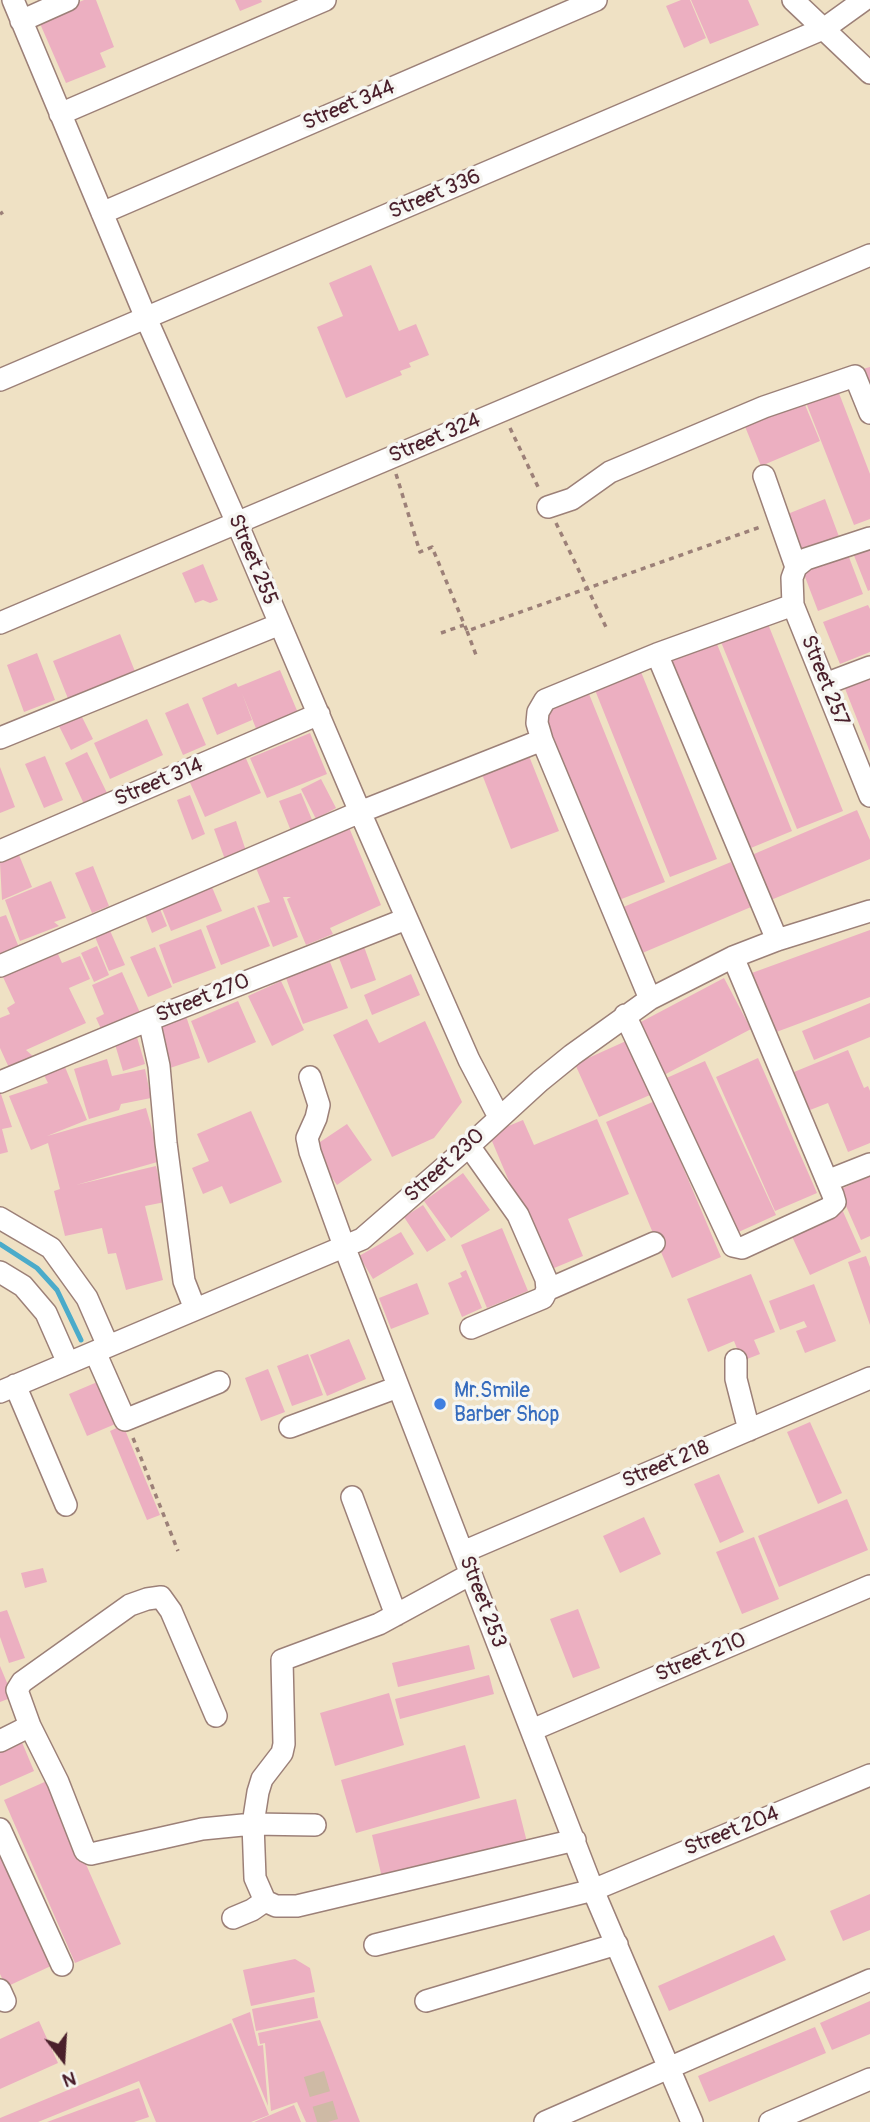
<!DOCTYPE html>
<html>
<head>
<meta charset="utf-8">
<style>
	body { margin:0 }
	#map { position:relative; width:870px; height:2122px; overflow:hidden; background:#efe1c4; font-family:Pangolin,sans-serif }
	canvas { display:block }
	.north { position:absolute; left:28px; top:2024px; width:70px; height:70px; -webkit-text-stroke:5px #f6f6f2; paint-order:stroke; rotate:163deg; font-size:19px; font-weight:700; line-height:28px; text-align:center; color:#4a1f2b }
	.north::after { content:''; display:block; margin:auto; width:24px; height:32px; background:#4a1f2b; clip-path:polygon(50% 0,100% 100%,50% 72%,0 100%) }
</style>
</head>
<body>
<div id="map">
<canvas width="870" height="2122"></canvas>
<div class="north">N</div>
</div>
<script>
const g = document.querySelector('canvas').getContext('2d');
g.lineJoin = 'round';
const shape = rows => new Path2D(rows.map(r => 'M' + r).join(''));
function trace(path, color, width, dash) { g.strokeStyle = color; g.lineWidth = width; g.lineCap = dash ? 'butt' : 'round'; g.setLineDash(dash || []); g.stroke(path); }
function fillPath(path, color) { g.fillStyle = color; g.fill(path, 'evenodd'); }
function drawText(font, color, halo, rows, align = 'center') {
  g.font = font + ' Pangolin,sans-serif'; g.lineWidth = 7; g.setLineDash([]); g.textBaseline = 'middle'; g.strokeStyle = halo; g.fillStyle = color; for (const [text, x, y, turn = 0] of rows) {
    g.save(); g.translate(x, y); g.rotate((+turn || 0) * Math.PI / 180); g.textAlign = isNaN(turn) ? turn : align; if (halo) g.strokeText(text, 0, 0); g.fillText(text, 0, 0); g.restore();
  }
}
trace(shape([
	[0,1244,37,1268,57,1290,81,1340]
]), '#4babca', 5);
fillPath(shape([
	[84,0,96,0,114,47,100,53,106,67,66,83,38,19],
	[235,0,261,0,262,2,240,11],
	[681,0,690,0,706,38,684,48,666,6],
	[691,0,748,0,759,25,710,44],
	[371,265,399,331,416,324,429,355,409,363,411,367,400,371,402,375,346,398,317,327,343,316,329,283],
	[870,367,870,403,859,370],
	[837,388,870,474,870,519,854,525,805,400],
	[803,400,820,441,761,466,744,424],
	[825,499,841,542,796,559,780,517],
	[870,547,870,590,868,591,853,553],
	[847,552,863,594,818,611,802,569],
	[203,564,218,600,210,603,203,600,195,603,182,573],
	[868,605,870,609,870,652,840,664,823,622],
	[766,619,843,811,797,829,719,637],
	[120,634,136,674,69,701,53,661],
	[715,639,792,831,746,850,668,658],
	[37,653,55,700,24,712,7,665],
	[639,667,717,859,670,877,593,685],
	[280,670,298,713,257,731,242,693,252,720,217,735,202,698,236,683,238,687],
	[870,675,870,752,844,686],
	[587,689,665,882,619,900,541,708],
	[188,703,206,745,183,755,165,713],
	[78,709,93,739,71,750,56,720],
	[147,719,163,755,110,779,94,743],
	[310,733,327,774,267,798,250,758],
	[527,751,559,831,511,849,480,769],
	[87,752,107,793,84,804,65,763],
	[244,754,261,793,205,817,188,778],
	[45,756,63,800,44,808,25,764],
	[0,767,15,807,0,813],
	[321,779,336,808,316,819,301,789],
	[301,793,313,822,291,831,279,801],
	[190,795,205,834,192,840,177,800],
	[857,810,870,840,870,859,766,902,747,857],
	[236,821,248,857,227,865,214,829],
	[348,825,381,905,330,928,333,934,306,945,287,899,291,897,283,897,298,937,273,947,257,906,270,902,256,868],
	[19,855,32,887,2,900,0,863],
	[731,862,751,907,640,954,621,908],
	[93,866,109,906,92,913,75,873],
	[209,880,222,911,171,931,159,901],
	[51,881,66,918,54,922,59,926,20,941,5,900],
	[157,902,167,926,152,933,142,908],
	[254,907,270,946,221,965,206,926],
	[6,915,18,945,30,941,32,947,0,957,0,917],
	[108,926,125,965,109,971,93,932],
	[201,929,216,968,173,984,159,945],
	[870,930,870,997,771,1034,749,974],
	[362,941,376,980,351,989,336,950],
	[97,946,109,975,94,982,81,953],
	[155,947,172,987,148,997,130,957],
	[58,954,62,963,80,956,90,979,69,988,86,1023,26,1050,35,1058,10,1070,0,1048,0,1018,10,1014,7,1008,15,1003,3,977],
	[330,962,348,1008,303,1024,286,978],
	[122,972,141,1015,102,1031,96,1018,104,1014,92,985],
	[411,974,420,995,372,1015,364,995],
	[724,978,751,1029,664,1075,637,1024],
	[281,981,304,1030,272,1046,248,996],
	[238,1001,256,1042,208,1063,191,1021],
	[870,1003,870,1037,814,1060,802,1031],
	[186,1016,200,1058,167,1069,153,1027],
	[367,1019,379,1043,425,1021,462,1102,434,1138,392,1157,333,1035],
	[136,1034,145,1064,123,1071,114,1041],
	[626,1041,650,1095,599,1117,575,1064],
	[848,1050,864,1088,868,1086,870,1091,870,1143,848,1152,828,1103,810,1110,794,1072],
	[758,1058,817,1193,775,1211,716,1077],
	[107,1059,112,1076,145,1069,151,1098,121,1104,119,1110,89,1119,74,1069],
	[705,1061,776,1215,732,1235,662,1080],
	[65,1067,87,1120,47,1136,146,1108,161,1161,76,1185,156,1166,165,1202,145,1206,163,1280,126,1290,116,1253,108,1254,102,1228,65,1236,54,1191,60,1189,48,1143,31,1150,9,1096,48,1083,44,1075],
	[0,1091,12,1127,2,1129,8,1152,0,1154],
	[655,1101,721,1257,672,1278,606,1122],
	[251,1111,282,1182,230,1204,222,1186,203,1194,192,1168,209,1161,197,1134],
	[597,1119,629,1194,568,1219,583,1256,547,1271,489,1134,523,1120,534,1145],
	[347,1124,372,1160,337,1185,311,1148],
	[463,1173,490,1210,451,1238,424,1201],
	[870,1176,870,1236,861,1240,839,1190],
	[423,1205,446,1240,427,1252,404,1217],
	[841,1207,861,1252,810,1275,789,1230],
	[502,1228,528,1291,487,1308,461,1245],
	[401,1232,414,1254,373,1279,359,1256],
	[866,1256,870,1267,870,1325,848,1262],
	[466,1270,482,1308,462,1317,448,1283,462,1277,460,1273],
	[751,1274,775,1332,754,1340,760,1354,742,1361,734,1341,708,1352,687,1299],
	[417,1283,429,1314,391,1329,379,1298],
	[814,1284,836,1341,805,1353,796,1331,807,1327,804,1321,780,1330,769,1301],
	[349,1339,366,1379,327,1396,310,1355],
	[308,1354,323,1395,292,1406,277,1366],
	[268,1369,285,1412,261,1421,245,1378],
	[102,1380,120,1422,87,1436,69,1394],
	[810,1422,842,1493,818,1504,787,1432],
	[123,1425,160,1515,147,1520,110,1431],
	[719,1474,744,1532,720,1543,694,1484],
	[847,1499,868,1550,779,1587,758,1536],
	[644,1517,661,1554,620,1573,603,1536],
	[754,1537,779,1599,742,1614,716,1552],
	[43,1568,47,1582,25,1588,21,1573],
	[578,1609,600,1668,573,1678,550,1619],
	[7,1610,25,1658,9,1663,0,1637,0,1612],
	[469,1645,475,1669,398,1687,392,1663],
	[0,1666,13,1697,0,1702],
	[489,1675,494,1694,400,1719,395,1699],
	[389,1693,404,1745,335,1766,320,1713],
	[21,1740,34,1771,0,1786,0,1749],
	[465,1745,480,1798,356,1833,341,1780],
	[49,1780,121,1944,75,1963,4,1800],
	[516,1799,528,1846,383,1882,372,1835],
	[0,1852,53,1965,6,1987,0,1974],
	[870,1894,870,1930,843,1941,830,1911],
	[774,1935,786,1960,669,2011,658,1986],
	[295,1959,310,1968,315,1992,251,2006,243,1970],
	[314,1997,318,2018,256,2031,252,2009],
	[870,2001,870,2034,832,2050,820,2023],
	[250,2012,258,2046,263,2045,268,2106,232,2019],
	[320,2020,335,2058,360,2122,306,2122,297,2102,271,2111,265,2043,260,2044,258,2033],
	[39,2021,58,2063,0,2089,0,2039],
	[231,2023,269,2115,251,2122,156,2122,139,2081,38,2122,0,2122,0,2118],
	[815,2027,826,2053,709,2102,698,2076],
	[139,2088,149,2117,134,2122,47,2122],
	[294,2105,301,2122,254,2122]
]), '#ecafc1');
trace(shape([
	[314,2074,328,2122]
]), '#cebaa5', 21, [21, 10]);
const minor = shape([
	[13,0,146,318,237,523,360,812,469,1060,499,1117],
	[793,0,870,73],
	[21,21,68,0],
	[60,114,325,0],
	[102,213,596,0],
	[0,380,825,28,864,0],
	[764,476,796,567],
	[548,507,572,499,610,472,764,407,855,376,870,413],
	[870,538,806,559,796,567,792,578,793,605,870,796],
	[0,623,870,255],
	[657,654,777,940],
	[825,684,870,667],
	[0,738,280,624],
	[0,851,319,714],
	[0,966,360,812,542,740],
	[650,999,542,740,537,723,538,712,545,700,657,654,793,605],
	[625,1015,733,1246,742,1248,829,1208,835,1202,833,1195,733,957],
	[149,1020,159,1066,166,1143,184,1281,195,1309],
	[310,1077,319,1105,316,1118,307,1138,310,1152,344,1246,593,1890,692,2122],
	[0,1082,149,1020,406,919],
	[469,1146,518,1215,546,1279,547,1290,543,1298,471,1328],
	[827,1181,870,1164],
	[0,1218,51,1248,87,1298,108,1346],
	[0,1272,23,1286,46,1313,68,1363],
	[547,1290,654,1243],
	[95,1352,125,1420,219,1382],
	[736,1360,736,1379,749,1430],
	[15,1385,66,1505],
	[0,1392,362,1239,469,1146,540,1081,572,1055,650,999,733,957,777,940,870,911],
	[290,1427,398,1387],
	[352,1497,396,1615],
	[463,1552,870,1378],
	[471,1574,379,1624,282,1660,284,1744,282,1753,262,1779,258,1792,253,1824,255,1878,265,1901,276,1906,297,1906,575,1840],
	[216,1716,171,1611,161,1597,147,1599,130,1605,22,1682,17,1690,30,1726,58,1782,85,1851,91,1854,202,1829,253,1824,315,1825],
	[532,1730,870,1586],
	[0,1741,30,1726],
	[0,1829,62,1965],
	[233,1918,252,1910,265,1901],
	[375,1945,593,1890,870,1775],
	[0,1990,5,2001],
	[426,2001,617,1944],
	[545,2122,870,1980],
	[770,2122,870,2079]
]);
trace(minor, '#9c8078', 24);
trace(shape([
	[0,214,3,212],
	[510,428,540,491],
	[396,474,420,552,432,547,467,631,763,526],
	[556,523,606,627],
	[467,631,476,655],
	[441,633,464,625],
	[133,1438,178,1551]
]), '#9c8078', 3.5, [5, 5]);
trace(minor, '#fff', 21);
for (const [x, y, r, color] of [
	[440,1404,7,"#3f7fe0"]
]) { const dot = new Path2D(); dot.arc(x, y, r, 0, 2 * Math.PI); g.fillStyle = color; g.fill(dot); trace(dot, '#f6f6f2', 2.5); }
drawText('21px', '#4a1f2b', '#f6f6f2', [
	["Street 344",349,106,-23],
	["Street 336",435,195,-23],
	["Street 324",435,439,-23],
	["Street 255",252,560,67],
	["Street 257",824,681,68],
	["Street 314",159,783,-23],
	["Street 270",203,999,-22],
	["Street 230",445,1166,-42],
	["Street 218",666,1465,-23],
	["Street 253",482,1602,69],
	["Street 210",701,1658,-23],
	["Street 204",732,1832,-22]
]);
drawText('21px', '#366cbe', '#f6f6f2', [
	["Mr.Smile",454,1392],
	["Barber Shop",454,1416]
], 'left');
</script>
</body>
</html>
